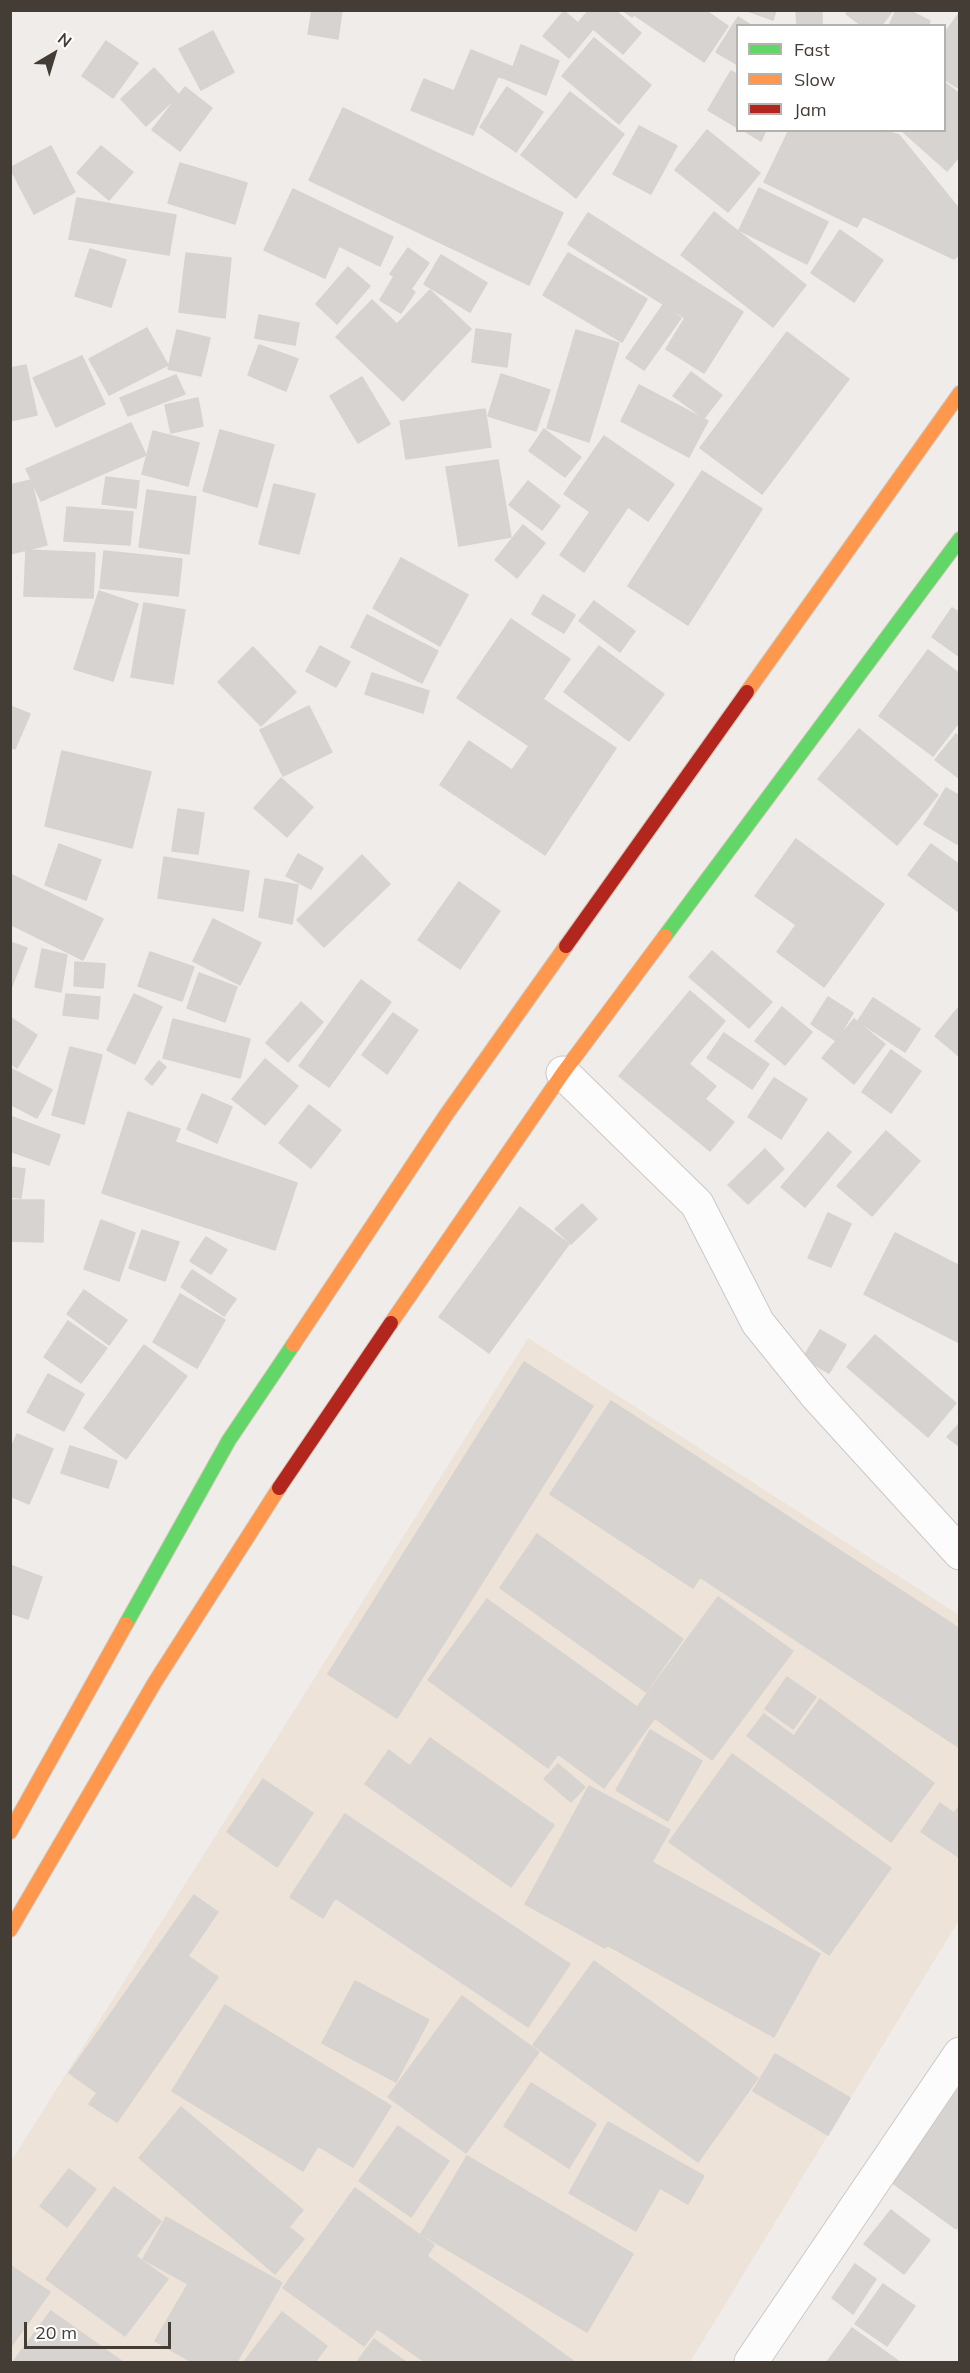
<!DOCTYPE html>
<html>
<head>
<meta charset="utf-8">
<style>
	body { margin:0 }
	#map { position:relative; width:970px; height:2373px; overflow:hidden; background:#efece9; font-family:Mulish,sans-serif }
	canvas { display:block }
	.frame { position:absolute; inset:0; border:12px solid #443d36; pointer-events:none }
	.legend { position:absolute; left:736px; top:24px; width:210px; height:108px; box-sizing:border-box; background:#fff; border:2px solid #b4b1af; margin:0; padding:8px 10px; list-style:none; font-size:18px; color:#443d36 }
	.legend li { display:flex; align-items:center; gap:12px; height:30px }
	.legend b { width:30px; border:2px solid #b4b1af }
	.north { position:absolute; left:24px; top:24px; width:60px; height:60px; -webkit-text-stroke:4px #fff; paint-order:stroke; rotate:38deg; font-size:16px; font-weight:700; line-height:24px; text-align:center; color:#443d36 }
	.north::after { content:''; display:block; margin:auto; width:21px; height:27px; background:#443d36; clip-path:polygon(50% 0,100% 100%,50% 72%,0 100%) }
	.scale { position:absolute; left:24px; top:2322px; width:147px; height:27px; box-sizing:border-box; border:3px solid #443d36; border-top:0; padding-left:8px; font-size:18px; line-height:21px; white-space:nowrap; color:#443d36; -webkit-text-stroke:4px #fff; paint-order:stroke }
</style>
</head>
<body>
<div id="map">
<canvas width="970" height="2373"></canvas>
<div class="frame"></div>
<ul class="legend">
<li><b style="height:8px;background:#63d668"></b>Fast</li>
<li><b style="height:8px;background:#ff974d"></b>Slow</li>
<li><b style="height:8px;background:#b3261e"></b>Jam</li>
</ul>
<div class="north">N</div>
<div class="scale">20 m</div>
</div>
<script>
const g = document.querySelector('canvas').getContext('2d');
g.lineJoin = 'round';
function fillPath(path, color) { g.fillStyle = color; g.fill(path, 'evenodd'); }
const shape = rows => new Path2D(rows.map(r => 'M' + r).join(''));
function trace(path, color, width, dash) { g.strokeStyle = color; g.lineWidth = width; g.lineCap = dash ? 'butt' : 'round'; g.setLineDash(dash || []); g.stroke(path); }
fillPath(shape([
	[528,1338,959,1615,959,1920,690,2362,11,2362,10,2163]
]), '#eee3d9');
const building = shape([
	[312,10,342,10,338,39,308,34,312,10],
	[589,10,615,10,641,33,623,54,593,29,569,58,543,36,564,11,578,23,589,10],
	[622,10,705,10,728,26,704,62,634,15,632,17,622,10],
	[745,10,776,10,773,20,745,10],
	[796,10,822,10,822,26,797,26,796,10],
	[849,10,893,10,881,26,862,26,846,14,849,10],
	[896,10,908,10,930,21,928,26,889,26,896,10],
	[960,12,960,89,944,79,944,34,960,12],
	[738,17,752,26,738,26,738,65,716,52,738,17],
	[213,31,234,72,201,90,179,49,213,31],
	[594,38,651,85,619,124,562,76,594,38],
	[106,41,138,63,113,98,82,76,106,41],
	[521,45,559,61,546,95,498,76,473,135,411,110,424,79,454,91,471,50,513,67,521,45],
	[154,68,179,95,146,126,121,99,154,68],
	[731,71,738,75,738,128,708,110,731,71],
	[944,82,960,94,960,156,947,171,901,130,944,130,944,82],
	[185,87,212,108,180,151,152,130,185,87],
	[507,87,543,112,516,152,480,127,507,87],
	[570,92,624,134,576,198,521,155,570,92],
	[343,108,563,213,529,285,309,180,343,108],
	[639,126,677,146,651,194,613,174,639,126],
	[707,130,760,173,728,212,675,170,707,130],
	[743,130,766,130,761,141,743,130],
	[789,130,881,130,899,135,960,210,960,254,954,259,863,216,857,227,764,182,789,130],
	[51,146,75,192,34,214,10,168,51,146],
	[101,146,133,172,109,200,77,173,101,146],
	[180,163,247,183,235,224,168,203,180,163],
	[759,188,828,222,807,264,739,230,759,188],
	[293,189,393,237,380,266,339,246,325,278,264,250,293,189],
	[77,198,176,215,169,255,69,239,77,198],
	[714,212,806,285,773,327,681,255,714,212],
	[588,213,743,312,704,373,666,349,685,318,568,244,588,213],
	[840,230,883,260,854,302,811,273,840,230],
	[408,248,429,263,411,289,390,274,408,248],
	[90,249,126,260,111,307,75,296,90,249],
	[186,253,231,258,225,318,179,312,186,253],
	[568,253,647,299,622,342,543,295,568,253],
	[441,255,487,283,470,312,424,284,441,255],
	[348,267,370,286,337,324,316,304,348,267],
	[393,278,415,292,401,313,380,300,393,278],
	[430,290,471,329,403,401,336,337,372,300,397,324,430,290],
	[663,305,681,318,644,370,626,358,663,305],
	[259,315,299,323,295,345,255,338,259,315],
	[147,328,168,365,109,395,89,359,147,328],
	[476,329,511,334,507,367,472,362,476,329],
	[177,330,210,338,201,376,168,369,177,330],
	[576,330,619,343,589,442,547,428,576,330],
	[787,332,849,379,762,494,700,448,787,332],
	[259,345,298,359,286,391,248,375,259,345],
	[82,356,105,404,56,427,33,378,82,356],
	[26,365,37,415,10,421,10,368,26,365],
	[691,372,722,395,704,418,673,396,691,372],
	[501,374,550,390,536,431,488,416,501,374],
	[176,375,185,394,128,416,120,398,176,375],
	[362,377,390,424,358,443,330,396,362,377],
	[639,385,708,421,689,457,621,421,639,385],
	[198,398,203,426,171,433,165,405,198,398],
	[485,409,491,447,406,459,400,421,485,409],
	[131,423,146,455,41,501,26,469,131,423],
	[544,429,581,457,565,477,529,451,544,429],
	[220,430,274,445,257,507,203,491,220,430],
	[153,431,199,443,188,486,142,474,153,431],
	[604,436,674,484,648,521,628,507,584,572,560,555,590,512,564,494,604,436],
	[498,460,511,537,459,546,446,467,498,460],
	[702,471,762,509,688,625,628,586,702,471],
	[106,477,139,481,136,508,102,504,106,477],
	[31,480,47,545,10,554,10,485,31,480],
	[528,481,560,506,542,530,509,505,528,481],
	[274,484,315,494,299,554,259,544,274,484],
	[147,490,196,497,189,554,139,547,147,490],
	[67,507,133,512,130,545,64,541,67,507],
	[523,525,545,543,517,578,495,560,523,525],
	[26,550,95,553,93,598,24,596,26,550],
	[104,551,182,559,178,596,100,588,104,551],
	[401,558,468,595,440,646,373,608,401,558],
	[99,591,138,604,113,681,74,669,99,591],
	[543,595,575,615,564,633,532,614,543,595],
	[594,601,635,631,620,652,579,621,594,601],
	[144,603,185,610,173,684,131,677,144,603],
	[952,608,960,613,960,657,932,637,952,608],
	[367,615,438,651,422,683,351,647,367,615],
	[511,619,570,659,543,699,616,748,545,855,440,785,469,741,512,770,529,746,457,698,511,619],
	[320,646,350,662,336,687,306,671,320,646],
	[599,646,664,694,629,741,564,692,599,646],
	[253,647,296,692,261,726,218,682,253,647],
	[928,650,960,674,960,721,933,756,879,716,928,650],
	[372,673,429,691,423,713,365,694,372,673],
	[10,706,30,714,15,749,10,747,10,706],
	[309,706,332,752,283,776,260,730,309,706],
	[859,729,938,795,897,845,818,779,859,729],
	[956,734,960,737,960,779,935,760,956,734],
	[62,751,151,772,132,848,45,826,62,751],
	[281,778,313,807,287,837,254,808,281,778],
	[946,788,960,796,957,844,924,824,946,788],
	[178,809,204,813,198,854,172,851,178,809],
	[796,839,884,904,824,987,777,952,796,925,755,896,796,839],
	[59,844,101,860,86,900,45,885,59,844],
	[931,844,960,865,960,913,908,875,931,844],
	[298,854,323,868,311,889,286,876,298,854],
	[362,855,390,884,324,947,297,920,362,855],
	[164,857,249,871,243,911,158,898,164,857],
	[10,874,103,919,83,960,10,924,10,874],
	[265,879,298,885,292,924,259,917,265,879],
	[459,882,500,911,460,969,418,940,459,882],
	[213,919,261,943,240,985,193,961,213,919],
	[10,942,27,948,10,991,10,942],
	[42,949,67,955,61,992,35,987,42,949],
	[712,951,772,1002,749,1028,689,977,712,951],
	[150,952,194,967,182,1001,138,986,150,952],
	[75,962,105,964,103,988,74,986,75,962],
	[199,973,237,987,225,1022,187,1008,199,973],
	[361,980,391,1002,329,1087,299,1066,361,980],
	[690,991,725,1021,689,1064,716,1086,705,1099,734,1122,710,1151,619,1076,690,991],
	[66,994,100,997,98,1019,63,1015,66,994],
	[134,994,162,1007,135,1064,107,1050,134,994],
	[828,997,853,1013,836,1041,811,1024,828,997],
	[873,998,920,1029,905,1052,858,1021,873,998],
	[301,1002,323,1022,288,1062,266,1043,301,1002],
	[782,1007,812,1032,785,1065,755,1041,782,1007],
	[958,1008,960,1010,960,1057,935,1036,958,1008],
	[393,1013,418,1030,387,1074,362,1055,393,1013],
	[10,1017,37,1035,17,1068,10,1063,10,1017],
	[173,1019,250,1039,240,1078,163,1058,173,1019],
	[854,1019,885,1044,854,1084,822,1058,854,1019],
	[724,1033,769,1064,752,1089,707,1058,724,1033],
	[70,1047,102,1055,84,1124,52,1115,70,1047],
	[891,1050,921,1071,891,1113,862,1092,891,1050],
	[265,1059,298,1086,265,1125,232,1099,265,1059],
	[159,1061,166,1067,152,1085,145,1079,159,1061],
	[12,1069,52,1090,37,1118,10,1104,12,1069],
	[774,1078,807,1099,781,1139,748,1117,774,1078],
	[202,1094,232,1107,217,1143,187,1129,202,1094],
	[309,1105,341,1130,311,1168,279,1143,309,1105],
	[128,1112,180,1129,175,1142,297,1183,275,1250,102,1193,128,1112],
	[10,1116,60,1135,49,1165,10,1151,10,1116],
	[886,1131,920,1161,872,1216,837,1186,886,1131],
	[828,1132,851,1152,805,1207,781,1187,828,1132],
	[765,1149,784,1169,748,1204,728,1185,765,1149],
	[10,1167,25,1169,21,1198,10,1197,10,1167],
	[10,1200,44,1200,43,1242,10,1241,10,1200],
	[582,1204,597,1219,571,1244,555,1229,582,1204],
	[520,1207,569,1244,489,1353,439,1317,520,1207],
	[828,1213,851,1224,831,1267,808,1258,828,1213],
	[101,1220,135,1233,119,1281,84,1269,101,1220],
	[142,1230,179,1242,165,1281,129,1268,142,1230],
	[895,1233,960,1266,960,1343,864,1294,895,1233],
	[206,1237,227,1250,211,1274,190,1261,206,1237],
	[192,1270,236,1299,224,1316,181,1287,192,1270],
	[84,1290,127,1320,109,1345,67,1314,84,1290],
	[180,1294,225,1320,197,1368,153,1342,180,1294],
	[68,1321,107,1348,81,1383,44,1357,68,1321],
	[820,1330,846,1345,829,1373,803,1358,820,1330],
	[875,1335,956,1403,928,1437,847,1367,875,1335],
	[144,1345,187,1376,126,1459,84,1428,144,1345],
	[524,1362,593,1406,397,1718,328,1674,524,1362],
	[48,1374,84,1394,64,1431,27,1412,48,1374],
	[611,1401,960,1629,960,1748,700,1577,693,1588,550,1494,611,1401],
	[960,1423,960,1447,947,1437,960,1423],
	[17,1434,53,1449,29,1504,10,1496,10,1450,17,1434],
	[70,1446,117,1461,108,1488,61,1473,70,1446],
	[537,1534,683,1639,646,1692,500,1588,537,1534],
	[10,1565,42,1577,28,1619,10,1613,10,1565],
	[718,1597,793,1651,712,1760,638,1706,718,1597],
	[487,1599,654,1719,604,1788,558,1754,548,1768,428,1680,487,1599],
	[787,1677,816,1697,793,1729,765,1709,787,1677],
	[820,1699,934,1783,891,1842,747,1736,764,1714,794,1736,820,1699],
	[650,1730,702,1761,668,1821,616,1790,650,1730],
	[430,1738,554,1825,511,1887,365,1784,389,1750,410,1766,430,1738],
	[732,1754,891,1868,829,1955,669,1842,732,1754],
	[558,1764,585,1787,571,1802,544,1779,558,1764],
	[263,1779,313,1813,277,1867,227,1832,263,1779],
	[589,1786,670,1830,652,1862,820,1954,774,2037,607,1945,605,1948,525,1904,589,1786],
	[940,1803,954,1813,960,1805,960,1858,921,1832,940,1803],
	[345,1814,570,1964,528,2027,335,1898,323,1918,290,1897,345,1814],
	[194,1895,218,1912,188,1956,218,1977,117,2122,89,2104,97,2093,69,2073,194,1895],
	[594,1961,758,2078,698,2162,533,2045,594,1961],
	[355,1981,429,2020,396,2082,322,2043,355,1981],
	[462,1996,539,2052,466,2153,388,2097,462,1996],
	[225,2005,391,2106,353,2167,318,2146,303,2171,172,2091,225,2005],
	[775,2054,850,2098,828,2135,753,2091,775,2054],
	[531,2083,596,2124,569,2168,504,2126,531,2083],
	[960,2087,960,2224,956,2229,891,2182,960,2087],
	[181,2107,303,2210,289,2227,304,2239,275,2274,139,2158,181,2107],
	[608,2122,704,2176,688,2204,660,2188,636,2231,569,2193,608,2122],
	[398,2126,449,2161,411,2217,359,2181,398,2126],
	[467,2156,633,2254,587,2332,421,2234,467,2156],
	[69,2169,96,2189,67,2227,40,2206,69,2169],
	[114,2187,161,2221,136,2256,168,2279,125,2336,46,2279,114,2187],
	[355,2188,434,2245,427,2256,575,2362,425,2362,377,2329,364,2346,283,2288,355,2188],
	[891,2210,930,2240,904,2274,864,2244,891,2210],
	[166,2217,282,2283,237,2362,192,2362,155,2341,188,2284,143,2259,166,2217],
	[855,2264,876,2279,853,2314,832,2298,855,2264],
	[10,2265,50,2292,10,2348,10,2265],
	[883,2284,915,2306,887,2346,855,2324,883,2284],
	[51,2311,123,2362,13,2362,51,2311],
	[282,2312,327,2346,315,2362,244,2362,282,2312],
	[852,2328,900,2362,827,2362,852,2328],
	[374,2339,406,2362,357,2362,374,2339]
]);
fillPath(building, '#d7d3d0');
trace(building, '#d7d3cf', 1.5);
const street = shape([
	[563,1073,697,1204,758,1323,817,1396,960,1553],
	[751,2362,960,2054]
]);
const fast = shape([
	[665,936,960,539],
	[126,1624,229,1440,293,1345]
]);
const slow = shape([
	[747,692,960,393],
	[391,1323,563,1073,665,936],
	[293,1345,446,1115,566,946],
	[10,1832,126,1624],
	[10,1930,155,1682,279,1488]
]);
const jam = shape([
	[566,946,747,692],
	[279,1488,391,1323]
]);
trace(street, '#ccc8c5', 35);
trace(fast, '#d0c6b8', 16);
trace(slow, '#d0c6b8', 16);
trace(jam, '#d0c6b8', 16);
trace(street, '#fdfcfc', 33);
trace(fast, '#63d668', 14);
trace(slow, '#ff974d', 14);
trace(jam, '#b3261e', 14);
</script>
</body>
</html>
